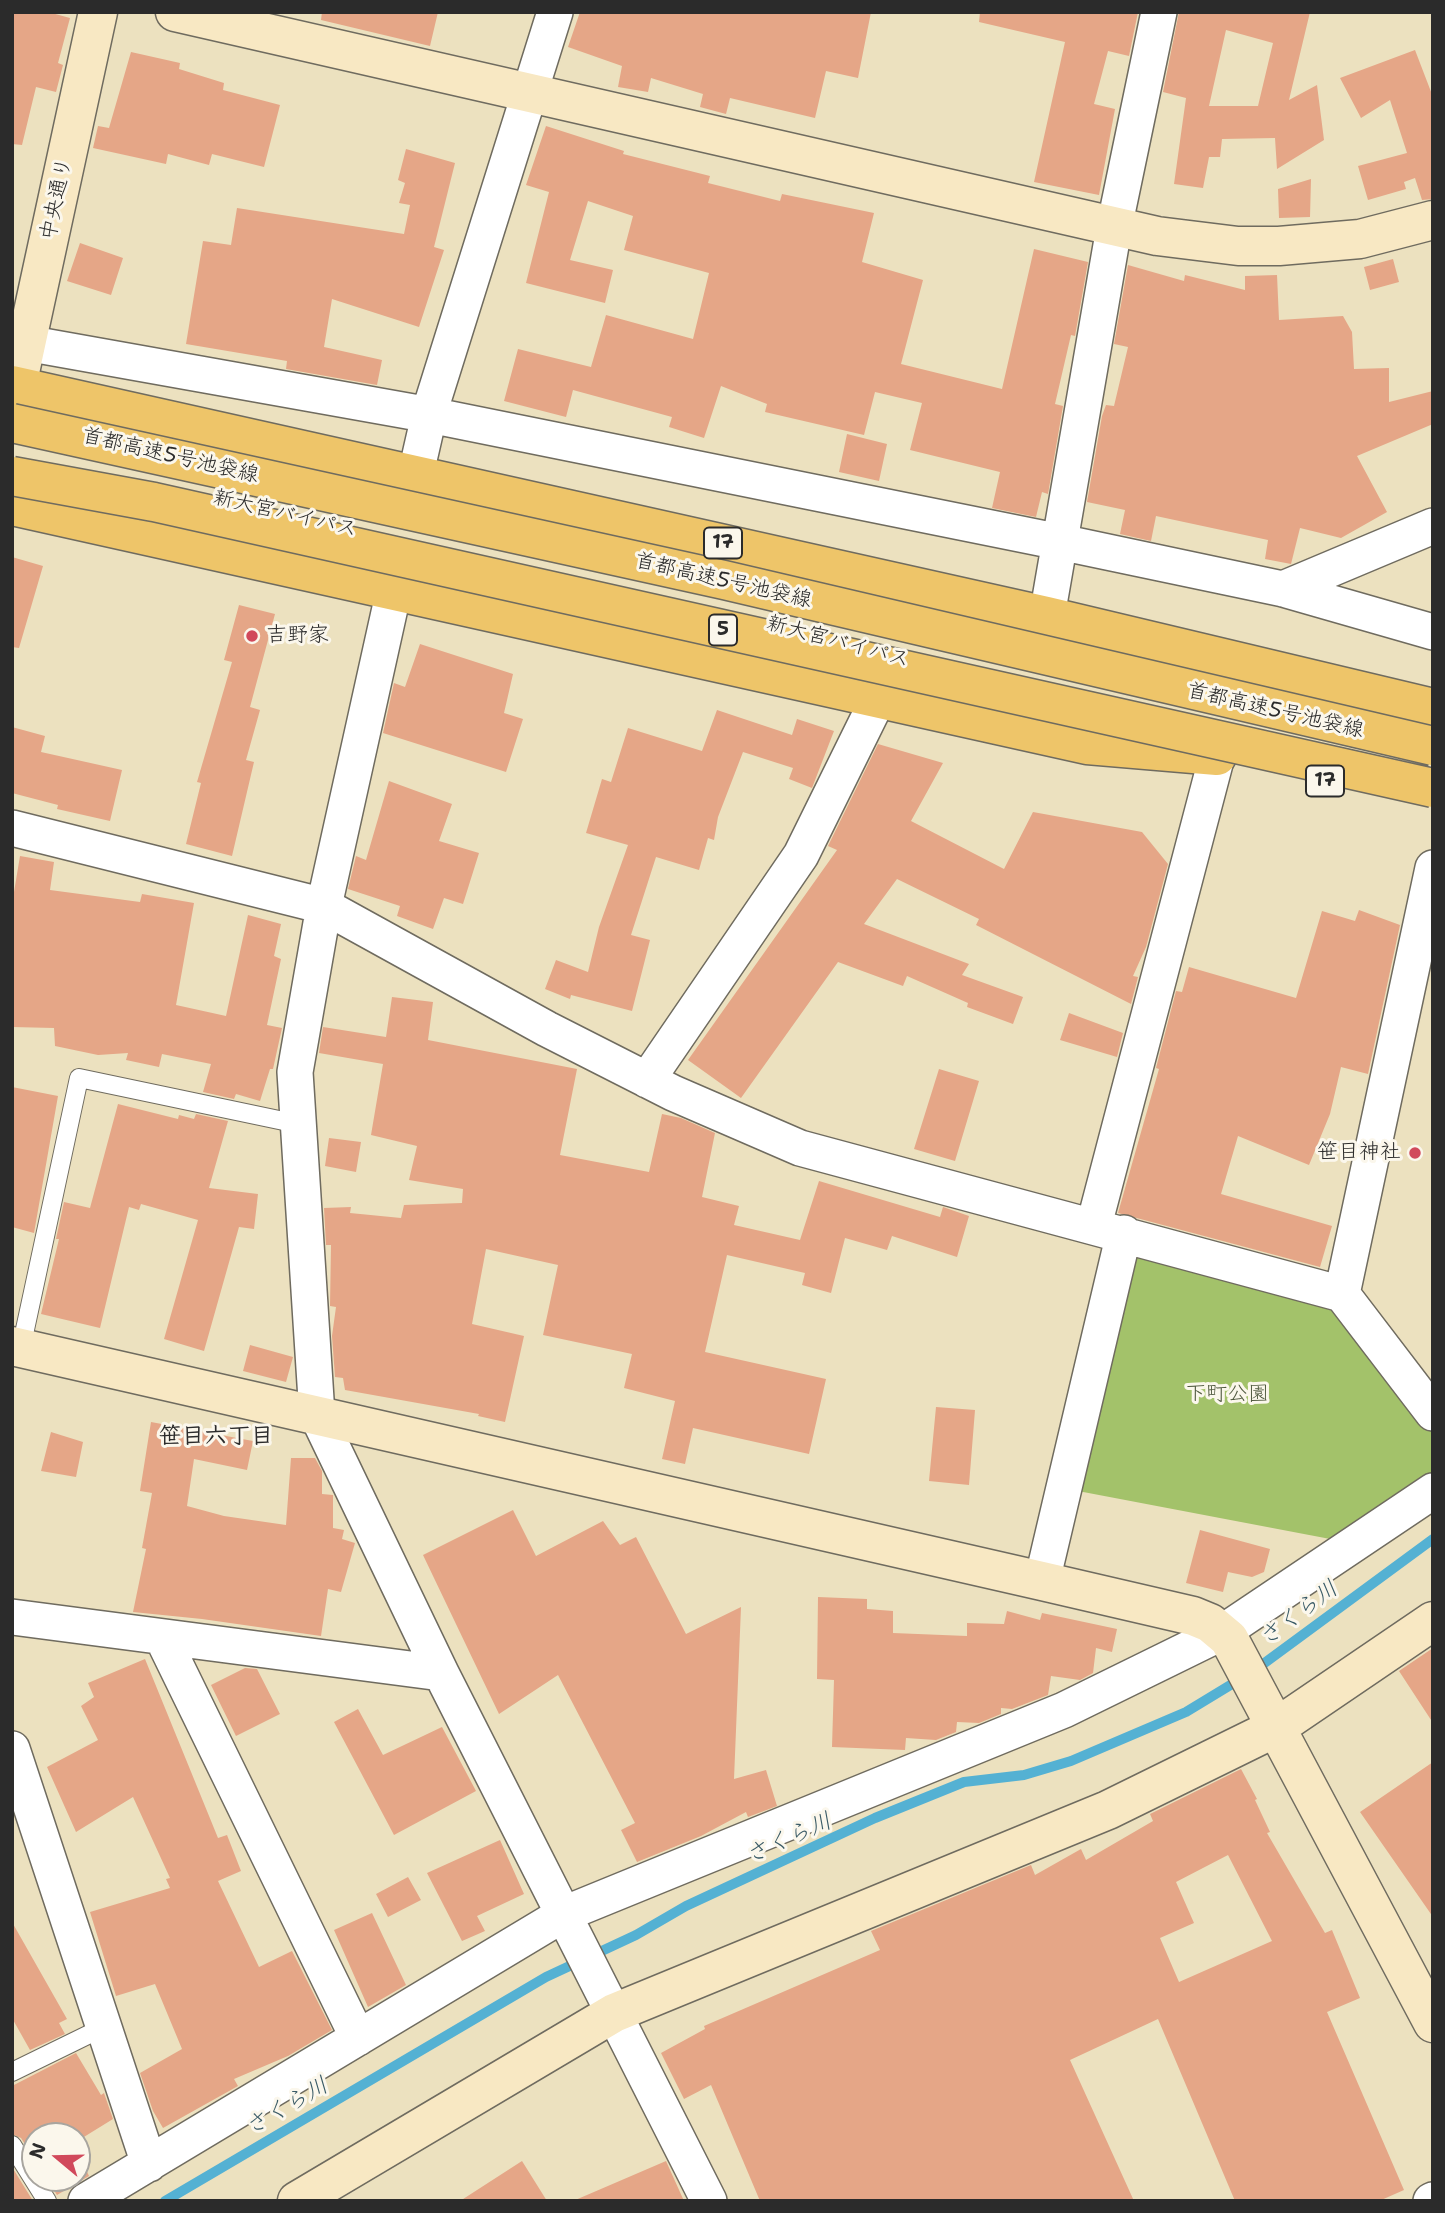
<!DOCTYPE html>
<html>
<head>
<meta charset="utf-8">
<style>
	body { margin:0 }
	#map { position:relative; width:1445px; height:2213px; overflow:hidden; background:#ece1bf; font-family:"Shantell Sans",sans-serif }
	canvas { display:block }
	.frame { position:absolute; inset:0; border:14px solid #2b2b2b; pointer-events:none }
	.north { position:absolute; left:21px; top:2122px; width:70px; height:70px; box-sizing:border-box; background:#fbf7ec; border:2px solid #a8a59f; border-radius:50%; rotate:289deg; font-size:19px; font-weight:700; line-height:28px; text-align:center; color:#2b2b2b }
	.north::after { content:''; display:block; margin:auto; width:24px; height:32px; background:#d1495b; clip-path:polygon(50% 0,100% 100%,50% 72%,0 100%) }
</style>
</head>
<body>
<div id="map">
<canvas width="1445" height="2213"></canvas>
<div class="frame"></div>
<div class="north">N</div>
</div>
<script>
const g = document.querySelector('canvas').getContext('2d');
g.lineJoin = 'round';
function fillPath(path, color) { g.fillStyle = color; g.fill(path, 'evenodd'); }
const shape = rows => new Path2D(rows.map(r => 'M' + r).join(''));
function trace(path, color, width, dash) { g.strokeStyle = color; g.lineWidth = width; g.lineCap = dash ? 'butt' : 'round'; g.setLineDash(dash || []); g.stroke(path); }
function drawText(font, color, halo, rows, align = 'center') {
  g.font = font + ' "Shantell Sans","Klee One",sans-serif'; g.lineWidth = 6; g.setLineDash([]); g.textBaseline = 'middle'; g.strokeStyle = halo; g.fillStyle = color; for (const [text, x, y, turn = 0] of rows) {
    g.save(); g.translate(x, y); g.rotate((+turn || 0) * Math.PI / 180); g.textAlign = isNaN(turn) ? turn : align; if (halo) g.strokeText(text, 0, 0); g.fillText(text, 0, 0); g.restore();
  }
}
fillPath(shape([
	[1136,1247,1335,1299,1433,1433,1433,1481,1346,1542,1078,1491]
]), '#a3c26a');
trace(shape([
	[1255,1670,1433,1539],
	[165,2201,546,1977,636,1935,686,1906,875,1818,964,1782,1024,1775,1071,1761,1186,1712,1242,1678]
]), '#54b1d3', 10);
fillPath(shape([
	[12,12,48,12,70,18,58,63,63,65,56,92,36,87,22,145,12,144],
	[322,12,438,12,430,46,321,20],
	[580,12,871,12,858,78,826,71,815,118,730,98,726,114,700,107,703,94,651,78,648,92,618,87,622,66,568,47],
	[980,12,1138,12,1129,56,1108,51,1094,104,1115,109,1099,195,1034,182,1065,42,979,22],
	[1179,12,1310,12,1289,100,1317,85,1324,140,1277,169,1275,138,1222,139,1220,157,1209,157,1203,188,1174,184,1186,98,1163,92],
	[1226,30,1273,43,1258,106,1209,106],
	[1415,50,1433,97,1433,199,1422,200,1415,178,1404,182,1406,189,1368,200,1358,166,1407,153,1390,100,1361,118,1340,78],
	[131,52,180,63,179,69,224,83,223,90,280,105,264,167,212,154,209,165,168,154,166,164,93,148,98,126,109,128],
	[546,126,624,151,623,154,710,176,708,183,780,201,782,194,874,213,862,262,923,280,901,364,1002,389,1034,249,1088,262,1075,336,1071,335,1055,404,1063,406,1048,494,1042,492,1036,517,992,508,1000,472,910,450,922,403,875,392,864,435,765,412,767,404,721,386,704,438,669,427,672,417,573,390,566,417,504,401,518,349,591,367,606,315,693,339,709,273,624,250,633,216,588,201,570,260,613,270,605,303,526,283,549,192,526,185],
	[406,149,455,163,434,247,444,250,419,327,332,299,324,347,382,360,377,385,286,369,287,361,186,344,203,241,231,245,237,208,404,234,410,205,399,203,405,183,398,180],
	[1311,179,1310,217,1279,218,1278,189],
	[80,243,123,258,111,295,67,281],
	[1393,259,1399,282,1370,290,1364,267],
	[1128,265,1184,281,1185,275,1245,290,1245,276,1277,275,1279,320,1343,316,1352,332,1354,369,1389,368,1389,402,1433,391,1433,424,1357,456,1387,512,1341,538,1300,528,1291,564,1265,559,1268,540,1156,516,1151,541,1120,534,1125,510,1087,502,1102,416,1106,405,1114,406,1128,347,1114,344],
	[847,434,887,444,879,481,839,472],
	[12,557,43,566,19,648,12,647],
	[239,605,275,614,250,707,260,710,246,760,254,762,232,856,186,844,201,783,197,782,232,662,224,660],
	[420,644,513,674,504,713,523,719,506,772,383,733,394,683,405,687],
	[717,710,792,735,797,719,834,731,812,788,789,779,793,768,743,752,718,817,714,840,708,838,699,870,656,857,631,935,650,940,632,1011,571,995,570,999,545,989,556,960,588,972,599,927,628,845,586,833,602,779,611,782,628,728,702,751],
	[12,727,45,736,41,752,122,770,110,821,57,809,58,805,12,793],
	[878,744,943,763,911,821,1004,869,1033,812,1142,832,1168,864,1146,947,1133,976,1138,977,1131,1004,976,925,979,919,897,879,864,924,969,964,962,975,1023,997,1013,1024,967,1007,968,1003,907,976,903,986,838,962,741,1098,688,1060,837,850,828,846],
	[389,781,452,804,439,841,479,853,463,904,444,898,433,929,397,916,400,906,348,889,356,856,366,860],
	[20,856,54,862,50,890,140,902,142,894,194,903,176,1005,226,1016,248,915,281,924,274,956,281,959,267,1025,282,1028,273,1069,270,1069,260,1101,236,1094,234,1099,203,1092,211,1064,162,1054,159,1067,126,1060,128,1053,98,1055,55,1046,54,1028,12,1027,12,904],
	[1359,910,1400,925,1368,1074,1341,1067,1330,1114,1309,1165,1238,1136,1221,1194,1332,1226,1320,1267,1118,1213,1159,1069,1156,1068,1176,991,1182,992,1189,967,1296,998,1322,911,1355,921],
	[392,997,433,1002,428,1040,577,1069,560,1155,649,1172,662,1114,681,1118,715,1133,702,1197,739,1206,734,1225,800,1240,819,1181,940,1217,943,1207,969,1216,957,1257,892,1236,887,1250,845,1238,831,1293,802,1285,805,1273,727,1255,705,1352,826,1379,809,1454,693,1428,685,1464,662,1459,675,1401,624,1388,632,1354,543,1335,558,1265,486,1249,472,1324,524,1336,505,1422,478,1416,479,1414,345,1390,343,1378,335,1377,332,1336,336,1307,330,1306,331,1245,326,1245,324,1208,351,1207,350,1213,401,1218,404,1205,462,1203,463,1189,409,1180,417,1146,371,1135,383,1064,319,1053,323,1027,386,1037],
	[1069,1013,1123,1033,1117,1057,1060,1040],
	[939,1069,979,1081,955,1161,914,1149],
	[12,1087,58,1096,34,1233,12,1227],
	[118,1104,178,1119,179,1115,194,1119,196,1114,228,1121,209,1188,258,1194,254,1229,239,1227,204,1351,164,1339,198,1220,141,1204,139,1210,129,1207,100,1328,41,1314,59,1239,56,1239,64,1202,90,1208],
	[329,1138,361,1142,356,1172,325,1166],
	[250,1345,293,1357,286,1382,243,1371],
	[936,1407,975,1410,969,1485,929,1481],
	[151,1422,253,1441,247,1470,194,1459,187,1506,224,1516,286,1525,291,1458,315,1458,322,1471,322,1494,333,1495,333,1528,344,1530,342,1539,355,1543,341,1592,328,1589,321,1636,202,1619,133,1612,146,1549,142,1548,152,1493,140,1491],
	[51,1432,83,1442,76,1477,41,1471],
	[513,1510,536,1556,603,1521,620,1545,636,1537,686,1634,741,1607,734,1779,766,1770,777,1806,748,1817,746,1812,701,1836,637,1862,621,1830,635,1823,558,1675,499,1714,423,1555],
	[1200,1530,1270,1549,1264,1572,1252,1577,1228,1572,1223,1592,1186,1583],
	[818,1597,867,1599,867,1609,893,1611,893,1633,967,1636,967,1623,1004,1624,1007,1611,1040,1620,1042,1613,1117,1629,1112,1652,1096,1648,1093,1673,1080,1680,1051,1676,1048,1695,1012,1709,1001,1708,1001,1714,979,1723,957,1722,956,1732,936,1740,906,1738,905,1750,832,1747,834,1680,817,1679],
	[1433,1648,1433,1723,1399,1671],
	[145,1659,218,1838,227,1835,241,1871,218,1881,259,1967,292,1951,332,2030,288,2056,234,2079,238,2086,163,2128,153,2111,140,2073,182,2049,155,1984,116,1996,90,1912,170,1888,166,1879,170,1878,133,1797,76,1832,47,1767,98,1740,81,1706,94,1697,88,1683],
	[245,1668,257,1669,280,1714,236,1736,211,1685],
	[358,1709,383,1755,442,1727,476,1791,394,1835,334,1722],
	[1433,1762,1433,1917,1360,1812],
	[1241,1769,1257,1799,1255,1800,1270,1832,1267,1833,1325,1933,1332,1930,1360,1998,1327,2012,1404,2190,1379,2201,1235,2201,1158,2019,1070,2060,1134,2201,760,2201,711,2085,684,2099,661,2053,705,2029,704,2026,880,1950,871,1931,1031,1865,1035,1875,1081,1849,1086,1860,1153,1821,1150,1814],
	[1228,1855,1272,1941,1179,1982,1160,1938,1194,1923,1176,1882],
	[500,1840,524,1894,477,1916,485,1931,462,1941,427,1873],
	[408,1877,421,1900,388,1917,376,1894],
	[372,1913,406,1985,368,2007,334,1930],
	[12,1922,67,2019,59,2023,65,2034,30,2050,12,2018],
	[76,2053,101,2095,104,2093,113,2119,79,2140,85,2152,79,2155,89,2176,57,2195,46,2178,77,2178,77,2136,35,2136,35,2160,21,2138,12,2134,12,2086],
	[522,2161,547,2201,460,2201],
	[666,2161,684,2201,573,2201],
	[12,2167,33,2201,12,2201]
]), '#e5a687');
const lane = shape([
	[21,1348,79,1078,298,1124],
	[12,2072,104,2027],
	[12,2145,47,2201]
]);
const street = shape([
	[26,343,430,415,1060,542,1283,589,1433,632],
	[416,473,431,407,555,12],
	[1283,589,1433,526],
	[394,590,324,906,295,1072,317,1415,441,1673,709,2201],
	[1047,616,1114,228,1159,12],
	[12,828,324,906,547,1029,673,1093,800,1148,1342,1294,1433,1413],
	[647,1080,801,855,878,699],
	[1094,1225,1217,756],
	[1342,1294,1433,868],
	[1042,1581,1124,1233],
	[12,1617,441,1673],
	[162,1637,358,2038],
	[12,1749,149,2164],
	[86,2201,564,1914,1064,1710,1223,1632,1433,1491],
	[1431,2201,1433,2200]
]);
const secondary = shape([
	[175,12,1157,236,1238,246,1279,246,1360,239,1433,220],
	[12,409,98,12],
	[12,1346,1042,1581,1193,1616,1210,1623,1229,1639,1433,2023],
	[297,2201,614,2013,1108,1810,1277,1727,1433,1621]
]);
const highway = shape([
	[12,385,1047,616,1433,708],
	[12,506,1087,745,1217,756]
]);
trace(lane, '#6f6b5f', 20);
trace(street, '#6f6b5f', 38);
trace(secondary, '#6f6b5f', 41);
trace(highway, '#6f6b5f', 41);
trace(lane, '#fff', 18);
trace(street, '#fff', 35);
trace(secondary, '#f8e8c3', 38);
trace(highway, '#eec569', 38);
const highwayBridge = shape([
	[12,423,724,580,1433,746],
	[12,476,154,502,1433,788]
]);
trace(highwayBridge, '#6f6b5f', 41, []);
trace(highwayBridge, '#eec569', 38);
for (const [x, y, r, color] of [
	[252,636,7,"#d1495b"],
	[1415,1153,7,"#d1495b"]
]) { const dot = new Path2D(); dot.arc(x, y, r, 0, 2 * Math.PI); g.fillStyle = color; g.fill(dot); trace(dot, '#fbf7ec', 2.5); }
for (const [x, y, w] of [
	[723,543,38],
	[723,630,28],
	[1325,781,38]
]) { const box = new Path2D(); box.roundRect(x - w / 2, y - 15.5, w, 31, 5); g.fillStyle = '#fbf7ec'; g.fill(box); trace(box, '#2b2b2b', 2); }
drawText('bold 19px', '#2b2b2b', null, [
	["17",723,543],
	["5",723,630],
	["17",1325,781]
]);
drawText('21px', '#2b2b2b', '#fbf7ec', [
	["中央通り",57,199,-78],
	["首都高速5号池袋線",170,456,13],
	["新大宮バイパス",285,514,13],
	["首都高速5号池袋線",723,581,13],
	["新大宮バイパス",838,642,15],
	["首都高速5号池袋線",1275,711,13]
]);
drawText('21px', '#2b2b2b', '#fbf7ec', [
	["吉野家",266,636],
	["笹目神社",1401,1153,"right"]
], 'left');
drawText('21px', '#4f583e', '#fbf7ec', [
	["下町公園",1227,1395]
]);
drawText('bold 23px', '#2b2b2b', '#fbf7ec', [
	["笹目六丁目",216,1437]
]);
drawText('italic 23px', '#395a66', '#fbf7ec', [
	["さくら川",1299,1614,-37],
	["さくら川",789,1839,-24],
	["さくら川",287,2107,-30]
]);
</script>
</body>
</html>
